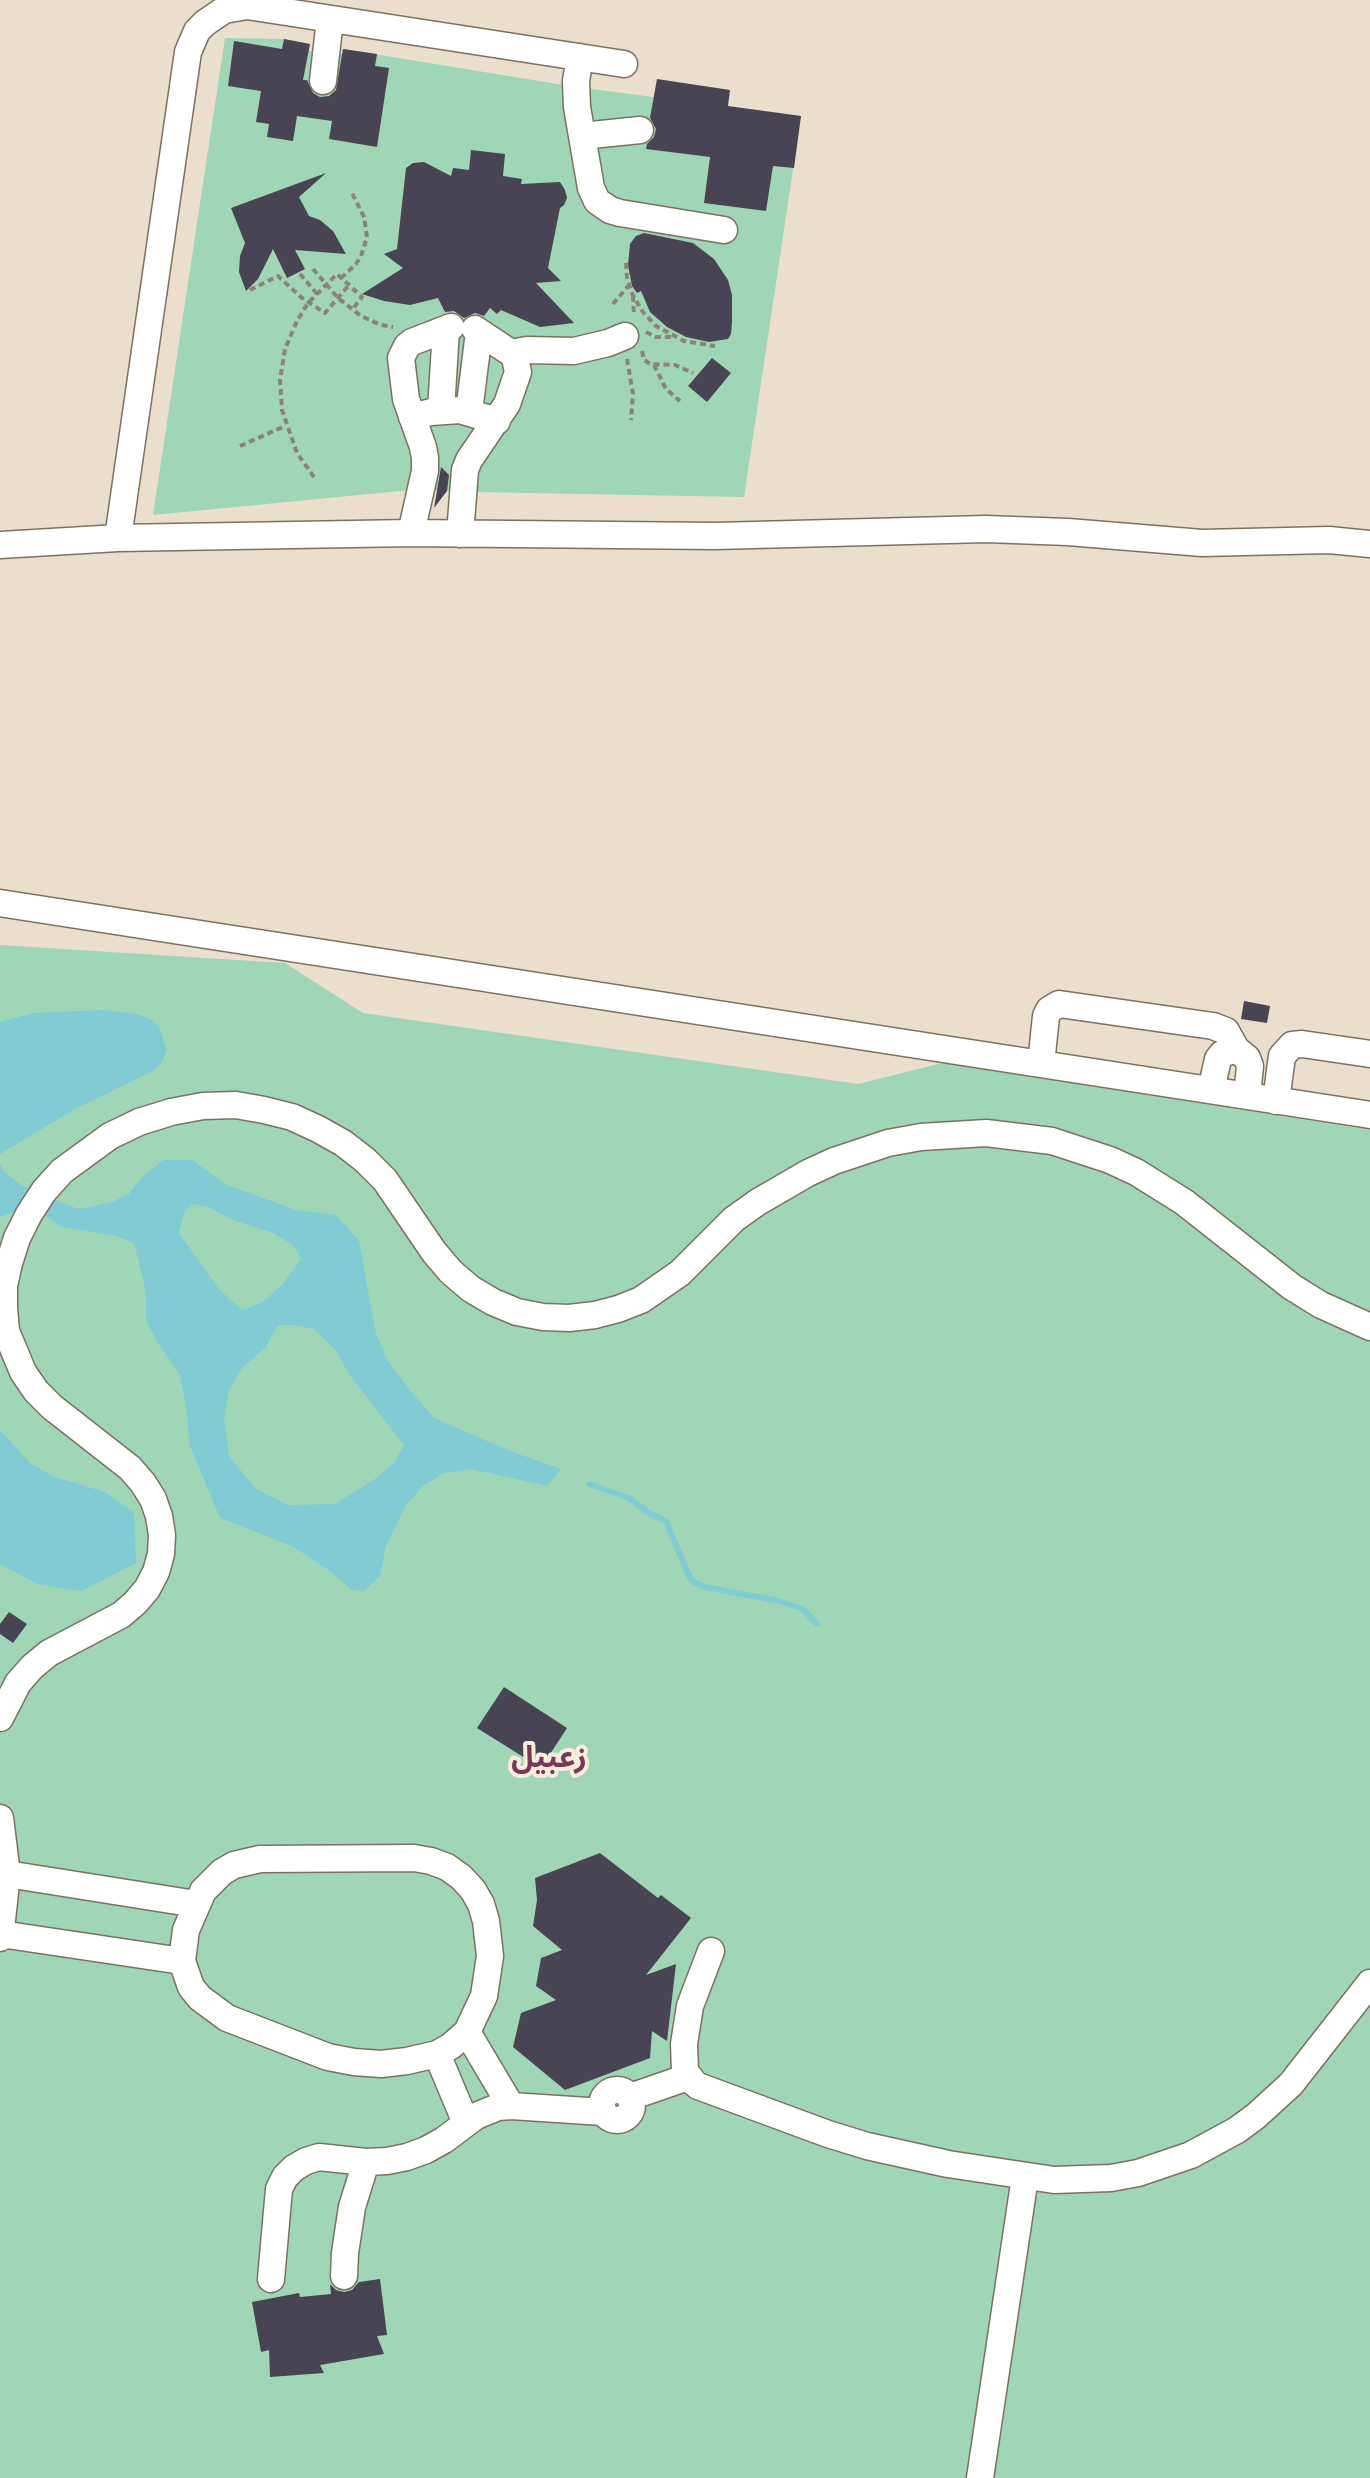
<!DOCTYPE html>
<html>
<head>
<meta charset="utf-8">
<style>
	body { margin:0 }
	canvas { display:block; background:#ebdecd }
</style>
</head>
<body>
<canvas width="1370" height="2478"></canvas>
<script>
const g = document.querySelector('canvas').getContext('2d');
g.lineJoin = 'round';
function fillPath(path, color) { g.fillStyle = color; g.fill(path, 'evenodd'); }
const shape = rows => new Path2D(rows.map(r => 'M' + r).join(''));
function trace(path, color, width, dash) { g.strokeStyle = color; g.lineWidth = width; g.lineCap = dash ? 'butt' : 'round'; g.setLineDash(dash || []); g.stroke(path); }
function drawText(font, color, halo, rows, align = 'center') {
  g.font = font + ' "Space Grotesk","Noto Sans Arabic",sans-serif'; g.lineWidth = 8; g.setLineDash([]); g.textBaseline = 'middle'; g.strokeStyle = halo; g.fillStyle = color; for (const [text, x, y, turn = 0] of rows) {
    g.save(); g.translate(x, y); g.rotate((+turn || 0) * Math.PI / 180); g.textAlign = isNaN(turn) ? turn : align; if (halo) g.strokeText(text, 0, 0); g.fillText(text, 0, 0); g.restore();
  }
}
fillPath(shape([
	[225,38,284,39,310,44,309,51,342,54,343,49,576,87,801,116,744,497,473,492,421,489,153,515],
	[0,945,285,963,363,1013,858,1084,942,1063,1370,1130,1370,2478,0,2478]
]), '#9fd6b5');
fillPath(shape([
	[103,1010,137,1014,152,1020,160,1028,167,1051,161,1063,153,1071,75,1109,0,1154,0,1022,32,1013],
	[163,1160,192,1160,227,1185,296,1210,336,1215,359,1241,376,1334,388,1361,410,1390,434,1418,510,1451,561,1469,547,1486,471,1469,442,1474,423,1486,406,1505,386,1546,380,1576,364,1591,352,1590,330,1571,292,1546,220,1518,190,1446,186,1406,180,1375,155,1338,146,1320,146,1292,134,1243,115,1236,62,1227,42,1214,22,1209,0,1217,0,1163,3,1171,23,1186,78,1209,112,1202,129,1194,140,1179],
	[192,1204,208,1207,233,1220,273,1233,293,1245,301,1259,282,1285,261,1303,242,1310,219,1289,179,1233,184,1212],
	[278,1325,294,1325,314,1329,337,1352,348,1373,404,1445,394,1463,375,1479,335,1504,288,1505,256,1489,229,1456,224,1418,229,1390,242,1368,265,1348],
	[0,1430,30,1463,52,1476,105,1492,134,1512,136,1563,82,1591,37,1584,0,1564]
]), '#81ccd4');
trace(shape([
	[589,1484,629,1498,649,1513,666,1521,689,1576,695,1583,705,1587,779,1601,803,1609,817,1624]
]), '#81ccd4', 6);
fillPath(shape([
	[284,39,310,44,303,80,307,80,313,93,320,97,329,96,336,90,343,49,377,54,375,66,389,68,377,147,329,139,332,121,297,116,293,141,267,137,269,124,256,122,261,91,228,86,234,41,282,49],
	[657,79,730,90,728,106,801,116,794,168,773,166,766,211,704,203,710,157,646,149,647,144,654,137,656,129,650,118],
	[471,150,505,154,503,176,522,179,521,184,560,182,565,190,567,198,564,205,560,208,548,268,561,281,536,283,574,323,540,327,501,310,497,314,490,308,484,316,475,313,464,318,454,311,445,312,438,298,410,305,384,301,362,294,403,268,384,254,397,249,406,168,413,163,424,162,451,176,453,168,469,170],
	[326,173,299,197,309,216,320,220,333,231,346,254,295,250,305,269,287,278,273,249,258,279,246,291,239,272,240,256,245,243,231,208],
	[644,233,693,243,714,259,728,280,732,295,732,322,731,334,728,339,709,342,686,337,667,327,650,312,641,291,637,293,632,286,628,265,630,244,636,236],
	[712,358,731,373,707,402,688,386],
	[441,467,449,475,447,491,434,508],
	[1244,1001,1270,1006,1267,1023,1241,1019],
	[9,1612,27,1624,13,1643,0,1634,0,1624],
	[504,1687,567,1728,541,1768,477,1728],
	[600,1853,658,1898,661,1895,691,1918,646,1975,676,1964,667,2041,652,2031,650,2058,565,2090,513,2047,521,2013,556,2000,536,1986,541,1958,562,1950,533,1926,537,1900,535,1878],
	[380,2279,387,2335,377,2336,384,2354,320,2365,324,2373,270,2377,269,2350,261,2352,252,2302,299,2293,300,2297,331,2294,330,2284,336,2290,344,2292,352,2290,359,2282]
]), '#484454');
const minor = shape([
	[580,57,576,81,577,107,591,188,597,201,610,210,620,213,724,230],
	[323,81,330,19],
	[582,136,640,130],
	[511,353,527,350,574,351,608,343,625,336],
	[441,410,446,329],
	[469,412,479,332],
	[412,417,431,412,460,410,497,421],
	[411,533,425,471,425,458,423,447,406,399,401,358,407,346,412,342,451,327],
	[460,534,465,470,469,460,507,404,518,372,515,358,511,353,475,329],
	[118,538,188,52,197,31,205,23,224,10,247,6,624,64],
	[0,545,118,538,411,533,715,536,986,529,1068,532,1202,543,1329,540,1370,544],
	[0,903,1370,1115],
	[1041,1064,1046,1016,1049,1010,1059,1004,1213,1026,1226,1031,1236,1049,1247,1058,1250,1066,1247,1096],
	[1211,1090,1218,1059,1222,1054,1236,1049],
	[1276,1101,1282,1056,1292,1045,1302,1044,1370,1054],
	[0,1718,18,1683,32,1667,49,1653,121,1615,135,1603,147,1589,156,1572,161,1554,162,1535,159,1516,153,1499,143,1483,130,1468,52,1407,36,1391,23,1372,6,1331,4,1308,4,1286,9,1263,17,1238,29,1214,44,1191,62,1171,110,1136,139,1122,171,1112,203,1106,236,1105,264,1110,292,1117,318,1129,343,1143,365,1160,385,1180,434,1252,451,1272,471,1289,493,1302,517,1312,543,1317,569,1318,595,1315,618,1309,641,1300,680,1273,734,1219,758,1202,808,1173,834,1161,888,1143,921,1137,986,1133,1052,1141,1110,1160,1136,1172,1184,1202,1292,1287,1321,1305,1370,1327],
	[0,1818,7,1874,0,1938],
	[414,1858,431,1861,447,1867,461,1877,473,1890,481,1904,486,1921,490,1956,484,1996,467,2032,451,2046,437,2054,407,2061,381,2064,354,2062,328,2057,227,2018,200,1998,191,1987,182,1961,186,1930,203,1891,222,1872,234,1865,260,1859,414,1858],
	[7,1874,196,1904],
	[1,1934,182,1961],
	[711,1951,690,2006,684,2044,685,2071,693,2082,698,2086,828,2134,867,2146,948,2164,1054,2180,1111,2178,1138,2173,1191,2155,1237,2130,1256,2116,1291,2084,1370,1983],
	[467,2032,511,2106],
	[437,2054,466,2123],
	'602 2105a15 15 0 1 1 30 0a15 15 0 1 1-30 0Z',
	[630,2097,688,2077],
	[344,2276,345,2253,352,2207,366,2162],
	[271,2279,279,2189,285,2177,294,2168,306,2161,319,2157,366,2162,387,2161,407,2157,426,2150,444,2140,476,2116,498,2107,511,2106,603,2112],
	[980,2478,1025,2177]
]);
trace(minor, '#7c7161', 29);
trace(shape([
	[626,263,627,278,633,296,643,312,656,326,684,341,715,346],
	[313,269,338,298,361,316,381,325,393,327],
	[300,274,317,294],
	[341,278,356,264,361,256,367,237,364,217,351,191],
	[250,290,278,276,302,298,325,313,349,285],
	[633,296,634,316],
	[613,304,629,285],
	[646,332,656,337,672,337],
	[642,351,644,360,650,364,675,365,693,373],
	[627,359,633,394,631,420],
	[654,365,666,389,680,401],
	[240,446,285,426],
	[314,477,297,453,282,410,280,380,285,349,297,321,308,303,337,274,362,297,352,310]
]), '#8c8377', 4, [6, 4]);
trace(minor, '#fff', 26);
drawText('bold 30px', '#793759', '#f8ecda', [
	["زعبيل",549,1759]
]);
</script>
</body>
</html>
